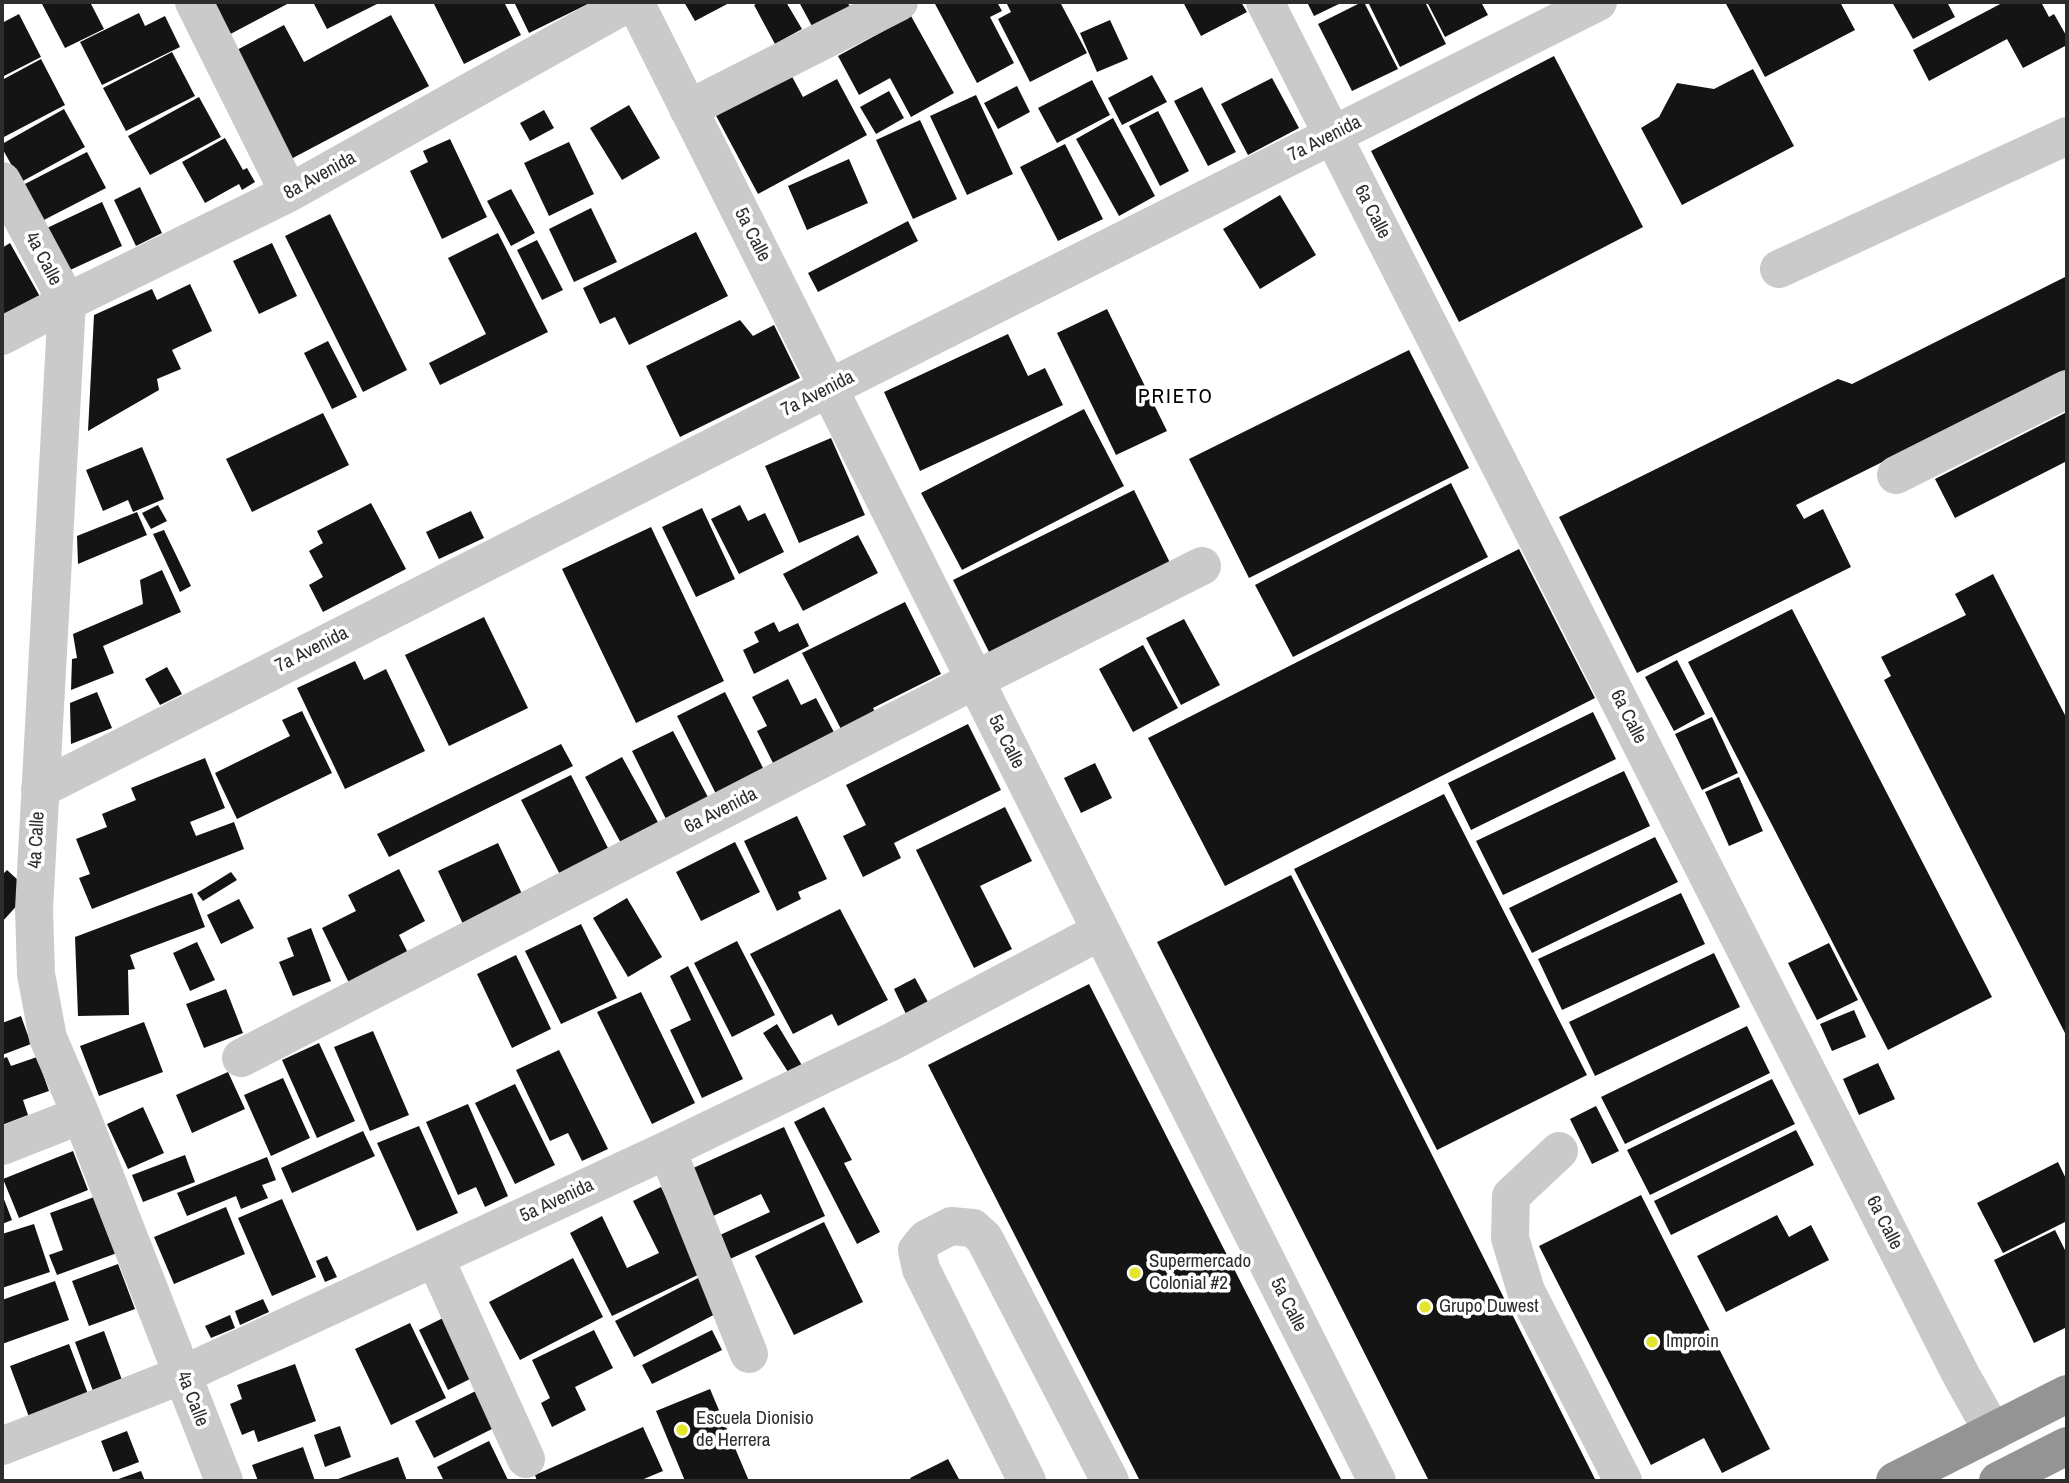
<!DOCTYPE html>
<html>
<head>
<meta charset="utf-8">
<style>
	body { margin:0 }
	#map { position:relative; width:2069px; height:1483px; overflow:hidden; background:#fff; font-family:"Archivo Narrow",sans-serif }
	canvas { display:block }
	.frame { position:absolute; inset:0; border:4px solid #2d2d2d; pointer-events:none }
</style>
</head>
<body>
<div id="map">
<canvas width="2069" height="1483"></canvas>
<div class="frame"></div>
</div>
<script>
const g = document.querySelector('canvas').getContext('2d');
g.lineJoin = 'round';
function fillPath(path, color) { g.fillStyle = color; g.fill(path, 'evenodd'); }
const shape = rows => new Path2D(rows.map(r => 'M' + r).join(''));
function trace(path, color, width, dash) { g.strokeStyle = color; g.lineWidth = width; g.lineCap = dash ? 'butt' : 'round'; g.setLineDash(dash || []); g.stroke(path); }
function drawText(font, color, halo, rows, align = 'center') {
  g.font = font + ' "Archivo Narrow",sans-serif'; g.lineWidth = 7; g.setLineDash([]); g.textBaseline = 'middle'; g.strokeStyle = halo; g.fillStyle = color; for (const [text, x, y, turn = 0] of rows) {
    g.save(); g.translate(x, y); g.rotate((+turn || 0) * Math.PI / 180); g.textAlign = isNaN(turn) ? turn : align; if (halo) g.strokeText(text, 0, 0); g.fillText(text, 0, 0); g.restore();
  }
}
fillPath(shape([
	[41,2,90,2,104,29,65,48],
	[214,2,291,2,221,39],
	[313,2,381,2,327,29],
	[433,2,504,2,521,35,464,64],
	[514,2,592,2,529,33],
	[684,2,731,2,695,21],
	[760,2,786,2,802,29,775,44,754,5],
	[799,2,847,2,851,8,813,28],
	[934,2,997,2,1002,11,990,17,1014,63,977,83],
	[1006,2,1060,2,1087,53,1030,82,998,19,1011,12],
	[1183,2,1241,2,1247,12,1201,36],
	[1307,2,1343,2,1314,16],
	[1362,2,1364,2,1398,69,1352,91,1318,24],
	[1368,2,1425,2,1446,44,1400,67],
	[1427,2,1481,2,1488,15,1445,37],
	[1725,2,1840,2,1855,30,1765,77],
	[1892,2,1947,2,1955,17,1913,39],
	[2004,2,2041,2,2049,17,2054,14,2067,37,2067,45,2023,68,2007,39,1929,81,1913,50],
	[139,13,145,26,165,16,180,47,102,85,80,42],
	[19,14,41,57,2,77,2,23],
	[391,15,429,86,291,159,233,52,284,25,304,62],
	[911,16,954,93,911,117,890,78,859,95,838,56],
	[1110,20,1128,59,1097,72,1080,33],
	[172,52,195,96,126,131,103,88],
	[1554,56,1643,227,1459,322,1371,151],
	[41,59,65,105,2,138,2,80],
	[1753,69,1794,146,1682,205,1641,128,1659,117,1677,83,1714,89],
	[789,71,803,97,837,79,867,135,758,194,714,112],
	[1152,75,1167,102,1122,125,1108,98],
	[1272,78,1299,128,1248,155,1221,104],
	[1092,80,1110,115,1057,143,1038,108],
	[1017,86,1030,112,998,129,984,103],
	[1202,87,1236,152,1208,166,1174,101],
	[889,91,904,118,876,134,860,107],
	[976,95,1013,174,967,195,930,116],
	[199,97,221,137,150,175,128,136],
	[629,105,660,158,622,180,590,128],
	[64,109,85,147,21,182,2,148,2,144],
	[544,110,554,128,530,141,520,123],
	[1158,111,1189,171,1160,186,1129,126],
	[1113,118,1155,196,1119,216,1076,139],
	[920,120,957,199,913,219,876,140],
	[225,138,243,170,247,168,255,182,242,190,239,184,205,203,182,162],
	[450,139,487,217,442,239,410,171,428,162,423,151],
	[569,142,594,194,549,216,524,163],
	[1065,144,1103,219,1058,241,1020,167],
	[87,152,106,188,40,222,21,186],
	[849,159,868,203,807,230,788,186],
	[140,187,162,233,136,246,114,200],
	[511,189,535,233,511,246,487,201],
	[1280,195,1316,255,1260,289,1223,229],
	[102,202,122,246,68,271,47,228],
	[591,208,617,262,574,282,549,229],
	[330,214,407,370,363,392,285,236],
	[908,221,918,241,818,292,808,273],
	[696,232,728,296,629,345,615,317,600,324,583,288],
	[498,233,548,332,440,385,429,363,486,334,448,258],
	[537,240,563,290,542,300,517,250],
	[10,243,43,302,2,325,2,248],
	[272,243,297,296,259,314,233,261],
	[2067,276,2067,370,1796,505,1804,519,1823,509,1851,567,1637,673,1559,517,1838,379,1852,384],
	[190,284,212,331,172,350,181,369,157,379,159,390,88,431,94,315,152,289,157,300],
	[1107,309,1167,431,1116,455,1057,333],
	[740,320,753,336,774,325,800,378,680,437,646,366],
	[1008,334,1028,376,1045,368,1063,405,920,471,884,392],
	[328,341,357,397,332,409,304,353],
	[1409,350,1469,468,1249,578,1189,459],
	[1084,409,1124,486,962,570,921,493],
	[2067,412,2067,461,1955,518,1935,479],
	[323,413,349,465,252,512,226,459],
	[831,438,865,515,799,543,765,466],
	[142,447,164,499,133,512,128,500,103,511,86,470],
	[1451,483,1488,557,1293,657,1255,585],
	[1134,490,1177,577,996,666,953,580],
	[371,503,406,569,323,612,309,585,323,577,309,551,323,543,317,531],
	[158,505,167,521,151,529,142,513],
	[740,505,748,521,765,513,784,552,739,574,711,519],
	[702,508,735,579,696,597,662,527],
	[471,511,484,538,439,559,426,532],
	[137,512,147,535,78,564,77,536],
	[651,527,724,681,636,723,562,569],
	[164,530,191,586,180,592,153,534],
	[858,535,878,573,803,611,783,574],
	[1519,549,1595,698,1225,886,1148,738],
	[162,570,181,612,103,646,114,673,71,690,72,659,77,658,73,634,143,604,140,580],
	[1993,574,2067,719,2067,1037,1884,680,1891,676,1881,657,1966,615,1955,594],
	[905,602,941,674,873,708,878,718,844,735,802,653],
	[1792,609,1992,997,1888,1050,1688,662],
	[484,617,528,708,449,746,405,655],
	[1184,619,1220,685,1181,705,1146,638],
	[774,622,779,632,798,623,809,646,754,674,743,650,759,642,754,632],
	[1143,645,1178,708,1133,732,1099,669],
	[1677,660,1705,714,1674,731,1645,677],
	[355,661,364,680,386,669,425,751,345,789,297,688],
	[167,667,182,694,160,705,145,679],
	[788,679,801,705,816,698,836,736,775,767,757,731,767,726,752,697],
	[97,692,112,728,71,744,70,703],
	[725,692,767,776,719,800,677,716],
	[302,711,332,773,237,819,215,773,290,736,282,720],
	[1593,712,1616,759,1471,830,1448,783],
	[1712,717,1738,773,1702,790,1675,734],
	[968,724,1001,790,894,843,901,858,863,877,843,836,866,825,846,785],
	[673,731,710,801,668,823,632,751],
	[561,744,573,766,389,857,377,834],
	[622,757,659,824,622,845,585,777],
	[205,758,225,808,190,822,196,836,234,822,244,849,92,909,79,878,90,874,76,839,107,827,102,814,136,800,131,788],
	[1095,763,1112,798,1081,813,1064,778],
	[1624,771,1650,826,1503,895,1476,841],
	[571,775,614,860,565,884,521,800],
	[1739,777,1763,831,1729,846,1705,792],
	[1444,794,1587,1075,1437,1150,1294,869],
	[1005,807,1032,861,980,886,1012,949,974,968,916,850],
	[797,816,827,879,798,892,801,899,777,911,744,841],
	[1655,837,1678,882,1532,953,1509,908],
	[735,842,760,892,701,921,676,872],
	[498,843,523,896,463,924,438,871],
	[399,869,425,921,399,935,410,957,351,987,322,928,356,911,348,895],
	[7,870,30,891,2,922,2,875],
	[231,872,237,880,203,901,197,893],
	[1291,875,1428,1147,1596,1481,1429,1481,1157,942],
	[192,893,205,927,130,955,135,969,128,970,129,1015,78,1016,75,937],
	[1681,893,1705,944,1562,1010,1538,959],
	[627,898,662,957,628,977,593,918],
	[239,899,254,928,221,944,207,915],
	[840,909,888,1000,838,1026,832,1014,793,1034,750,954],
	[581,924,617,998,561,1024,525,951],
	[311,928,331,981,293,996,279,962,294,956,287,938],
	[737,941,775,1015,732,1037,694,963],
	[197,942,215,980,190,991,173,953],
	[1829,943,1858,1000,1817,1020,1788,963],
	[1714,953,1740,1007,1595,1076,1569,1022],
	[516,955,551,1029,512,1048,477,974],
	[688,966,743,1079,702,1098,670,1030,691,1020,670,976],
	[915,978,928,1002,906,1014,894,989],
	[1089,984,1342,1481,1140,1481,928,1065],
	[226,989,243,1033,204,1048,186,1004],
	[641,992,695,1103,652,1124,597,1012],
	[1854,1010,1866,1037,1832,1051,1820,1024],
	[21,1016,31,1044,2,1055,2,1023],
	[144,1022,163,1072,99,1096,80,1046],
	[777,1024,803,1067,790,1075,763,1033],
	[1747,1026,1770,1073,1625,1144,1601,1097],
	[373,1031,409,1115,370,1131,334,1047],
	[319,1043,355,1121,317,1138,282,1060],
	[559,1050,608,1149,582,1161,568,1133,550,1141,516,1070],
	[7,1057,11,1066,37,1057,49,1091,23,1100,28,1115,2,1125,2,1059],
	[1878,1063,1895,1099,1859,1115,1843,1079],
	[228,1072,245,1109,192,1133,176,1095],
	[283,1078,310,1138,271,1156,244,1095],
	[1772,1079,1795,1124,1650,1195,1627,1150],
	[515,1084,555,1165,515,1184,475,1103],
	[468,1104,508,1196,485,1207,476,1187,458,1195,426,1122],
	[1596,1106,1619,1151,1592,1164,1570,1119],
	[143,1107,164,1153,128,1169,107,1124],
	[824,1107,852,1160,844,1163,880,1232,857,1244,794,1122],
	[419,1126,458,1213,417,1231,377,1143],
	[784,1127,825,1216,730,1259,720,1235,770,1212,761,1194,713,1216,691,1169],
	[1796,1130,1814,1165,1671,1235,1654,1201],
	[363,1131,375,1156,292,1193,281,1168],
	[73,1151,88,1190,19,1218,3,1179],
	[185,1155,195,1182,143,1202,132,1175],
	[267,1157,276,1180,262,1185,268,1198,241,1209,236,1196,187,1216,177,1193],
	[2058,1162,2067,1181,2067,1221,2003,1253,1977,1203],
	[661,1187,704,1272,612,1316,570,1233,602,1216,627,1268,659,1253,633,1201],
	[2,1194,12,1220,2,1224],
	[1641,1195,1770,1449,1722,1473,1704,1438,1651,1465,1539,1246],
	[97,1196,117,1253,57,1275,49,1255,63,1250,50,1213],
	[282,1199,316,1277,272,1296,238,1218],
	[226,1207,245,1254,174,1284,154,1237],
	[1777,1215,1789,1237,1811,1225,1829,1260,1726,1312,1697,1256],
	[824,1222,863,1302,794,1335,755,1256],
	[34,1224,50,1272,2,1288,2,1234],
	[2055,1230,2067,1254,2067,1327,2034,1343,1994,1260],
	[327,1256,337,1277,325,1282,316,1261],
	[573,1258,603,1317,520,1360,489,1302],
	[118,1264,135,1309,89,1326,72,1281],
	[702,1276,721,1311,634,1357,615,1321],
	[55,1281,69,1320,2,1344,2,1300],
	[263,1299,269,1312,240,1325,235,1311],
	[453,1313,482,1373,448,1390,419,1330],
	[230,1315,235,1328,211,1338,205,1326],
	[410,1323,446,1398,391,1425,355,1349],
	[594,1330,613,1368,575,1387,586,1410,552,1427,541,1403,550,1398,532,1360],
	[712,1330,722,1350,652,1384,642,1365],
	[104,1331,122,1380,93,1391,75,1342],
	[69,1344,88,1394,29,1417,10,1366],
	[295,1364,316,1421,258,1442,254,1430,242,1435,230,1404,242,1399,237,1385],
	[490,1384,508,1421,434,1458,415,1421],
	[710,1389,749,1481,685,1481,656,1411],
	[340,1426,351,1457,325,1467,314,1435],
	[643,1427,663,1471,639,1481,537,1481,535,1475],
	[127,1431,139,1462,113,1472,101,1441],
	[489,1441,508,1480,444,1481,437,1467],
	[303,1447,315,1481,258,1481,252,1465],
	[398,1457,407,1481,339,1481,338,1479],
	[948,1459,960,1481,912,1481,910,1478],
	[141,1471,145,1481,113,1481]
]), '#141414');
trace(shape([
	[194,2,289,193],
	[635,2,1377,1481],
	[1265,2,1961,1375,1993,1432],
	[688,109,899,2],
	[2,181,67,302,34,909,36,974,48,1038,81,1115,224,1481],
	[1779,269,2067,136],
	[2,336,67,302,289,193,630,2],
	[1896,475,2067,389],
	[40,789,829,388,1598,2],
	[241,1058,975,680,1202,566],
	[2,1146,81,1115],
	[667,1150,749,1354],
	[1559,1151,1511,1196,1510,1238,1526,1291,1623,1481],
	[435,1258,526,1459],
	[2,1446,182,1375,667,1150,893,1041,1101,931],
	[1027,1481,921,1269,917,1250,926,1239,951,1226,973,1228,984,1238,1110,1481]
]), '#cacaca', 38);
trace(shape([
	[1895,1481,2067,1394],
	[1998,1481,2067,1446]
]), '#949494', 38);
for (const [x, y, r, color] of [
	[1135,1273,7,"#e3e62d"],
	[1425,1307,7,"#e3e62d"],
	[1652,1342,7,"#e3e62d"],
	[682,1430,7,"#e3e62d"]
]) { const dot = new Path2D(); dot.arc(x, y, r, 0, 2 * Math.PI); g.fillStyle = color; g.fill(dot); trace(dot, '#fff', 2.5); }
drawText('19px', '#2d2d2d', '#fff', [
	["7a Avenida",1325,139,-27],
	["8a Avenida",320,176,-29],
	["6a Calle",1372,212,63],
	["5a Calle",752,235,63],
	["4a Calle",43,259,62],
	["7a Avenida",818,394,-27],
	["7a Avenida",312,650,-27],
	["6a Calle",1628,717,63],
	["5a Calle",1006,742,63],
	["6a Avenida",721,811,-27],
	["4a Calle",37,840,-87],
	["5a Avenida",557,1201,-25],
	["6a Calle",1884,1223,63],
	["5a Calle",1288,1305,63],
	["4a Calle",192,1399,69]
]);
drawText('19px', '#2d2d2d', '#fff', [
	["Supermercado",1149,1262],
	["Colonial #2",1149,1284],
	["Grupo Duwest",1439,1307],
	["Improin",1666,1342],
	["Escuela Dionisio",696,1419],
	["de Herrera",696,1441]
], 'left');
g.letterSpacing = '2px';
drawText('21px', '#000', '#fff', [
	["PRIETO",1176,397]
]);
g.letterSpacing = '0px';
</script>
</body>
</html>
